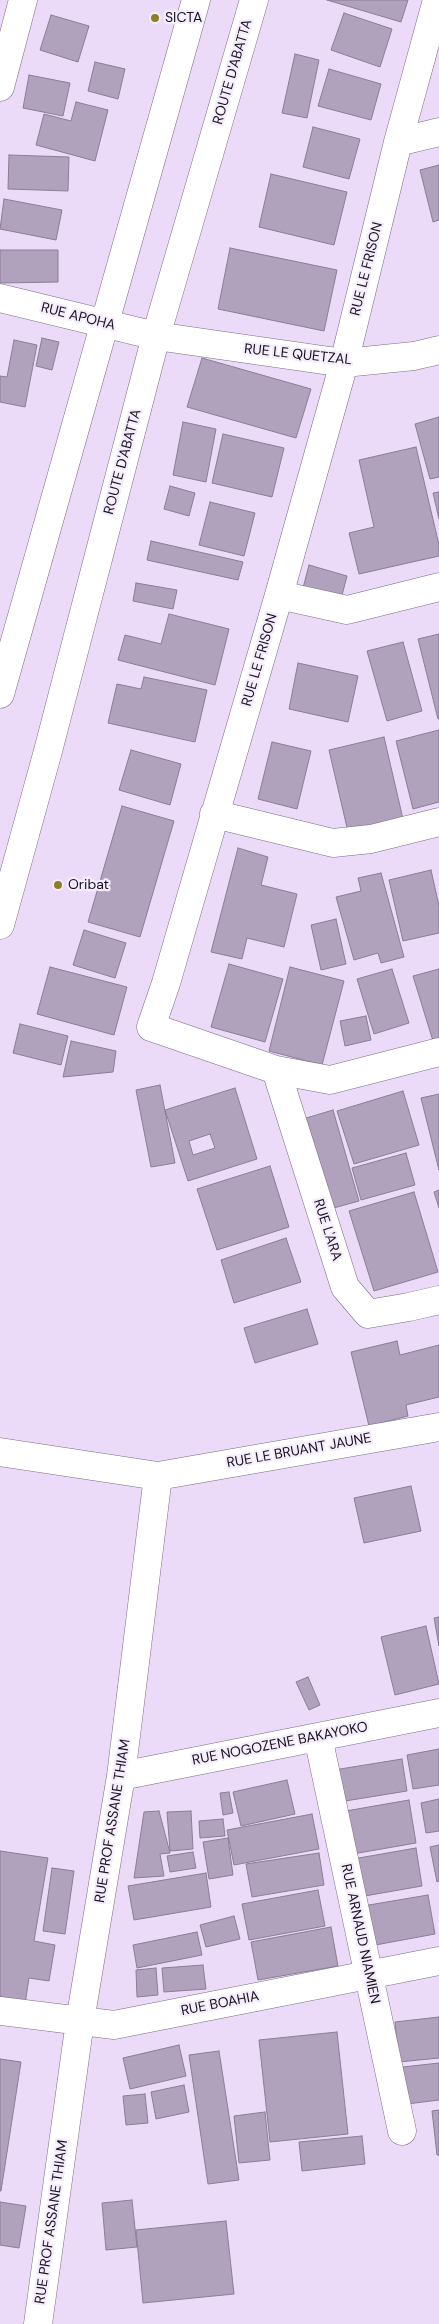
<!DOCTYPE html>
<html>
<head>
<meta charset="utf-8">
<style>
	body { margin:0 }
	canvas { display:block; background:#ecdbf8 }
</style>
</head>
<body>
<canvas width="439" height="2324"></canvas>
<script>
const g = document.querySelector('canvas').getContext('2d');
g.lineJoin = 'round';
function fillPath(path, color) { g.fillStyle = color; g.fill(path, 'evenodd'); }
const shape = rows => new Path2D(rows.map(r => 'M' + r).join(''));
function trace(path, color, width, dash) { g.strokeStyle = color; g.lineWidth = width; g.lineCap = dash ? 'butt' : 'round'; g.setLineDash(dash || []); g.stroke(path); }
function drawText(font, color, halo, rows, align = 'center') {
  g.font = font + ' "DM Sans",sans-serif'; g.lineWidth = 4.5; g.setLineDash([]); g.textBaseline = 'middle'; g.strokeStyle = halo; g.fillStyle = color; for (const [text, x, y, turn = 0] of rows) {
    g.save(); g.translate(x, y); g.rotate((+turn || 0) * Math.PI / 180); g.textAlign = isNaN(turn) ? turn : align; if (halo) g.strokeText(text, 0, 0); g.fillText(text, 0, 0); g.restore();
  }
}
const building = shape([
	[327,0,408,0,401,22,327,0],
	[344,13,392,29,380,67,331,50,344,13],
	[51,15,89,26,78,62,40,50,51,15],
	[295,54,319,60,307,118,282,113,295,54],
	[95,62,125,69,118,99,88,91,95,62],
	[329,69,381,84,371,120,318,106,329,69],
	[29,75,70,83,63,116,23,108,29,75],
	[76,102,108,110,95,161,36,145,44,114,71,121,76,102],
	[313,127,360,139,349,179,303,167,313,127],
	[9,155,69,157,68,191,8,189,9,155],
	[439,165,439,220,433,222,420,170,439,165],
	[271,174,347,192,334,245,259,227,271,174],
	[4,199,62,210,56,240,0,229,4,199],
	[230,248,337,270,324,331,218,309,230,248],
	[0,250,58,250,58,282,0,283,0,250],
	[42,338,59,342,52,370,36,366,42,338],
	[14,340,37,345,25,407,0,402,0,376,7,377,14,340],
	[202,358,311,389,296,438,187,407,202,358],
	[439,417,439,477,430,479,415,424,439,417],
	[183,422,216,429,206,482,173,475,183,422],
	[223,434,284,448,272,497,212,483,223,434],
	[416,447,439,545,439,556,359,574,349,533,374,527,359,460,416,447],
	[170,486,195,493,189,516,164,509,170,486],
	[439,492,439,519,433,493,439,492],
	[210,502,255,513,244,556,199,545,210,502],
	[151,541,243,562,238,580,147,560,151,541],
	[309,565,347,576,341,599,303,588,309,565],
	[136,583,177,590,173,609,133,601,136,583],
	[169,614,229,629,215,685,118,660,125,635,161,644,169,614],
	[439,634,439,719,438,719,418,639,439,634],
	[403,642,422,711,387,721,367,651,403,642],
	[298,663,358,676,348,722,289,709,298,663],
	[144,677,207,690,195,742,108,723,117,684,141,689,144,677],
	[439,730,439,802,413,809,396,741,439,730],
	[384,737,403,819,348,832,329,750,384,737],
	[272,742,311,751,297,809,258,799,272,742],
	[131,750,181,764,170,805,119,790,131,750],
	[122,806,174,821,140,937,88,922,122,806],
	[238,848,268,857,261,885,297,894,284,947,247,938,242,959,211,952,238,848],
	[431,870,439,906,439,933,403,941,389,880,431,870],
	[381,873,404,957,381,963,378,953,354,960,336,897,361,891,358,878,381,873],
	[336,919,346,964,321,970,311,925,336,919],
	[84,930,126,943,115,978,73,965,84,930],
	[229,964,283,979,265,1042,211,1027,229,964],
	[50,967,127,987,114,1035,37,1014,50,967],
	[290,967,344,981,322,1065,269,1051,290,967],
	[392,969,409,1023,374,1034,357,979,392,969],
	[439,969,439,1039,433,1041,413,976,439,969],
	[366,1016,371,1040,345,1046,340,1021,366,1016],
	[20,1024,68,1036,61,1065,13,1053,20,1024],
	[71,1041,116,1051,113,1072,63,1077,71,1041],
	[160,1085,175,1163,151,1167,136,1090,160,1085],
	[235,1088,257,1159,188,1181,165,1110,235,1088],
	[210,1134,215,1148,193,1155,189,1141,210,1134],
	[403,1091,419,1145,354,1164,337,1111,403,1091],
	[439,1094,439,1170,421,1098,439,1094],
	[333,1110,359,1201,330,1209,303,1119,333,1110],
	[406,1153,415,1185,361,1200,352,1168,406,1153],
	[270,1166,289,1227,217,1250,197,1189,270,1166],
	[439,1190,439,1208,434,1192,439,1190],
	[414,1192,438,1272,374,1291,349,1211,414,1192],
	[286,1238,301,1282,234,1303,221,1260,286,1238],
	[307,1309,318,1344,255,1363,244,1328,307,1309],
	[397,1341,400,1355,439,1345,439,1397,406,1405,408,1416,369,1426,351,1352,397,1341],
	[411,1486,421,1531,364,1543,354,1498,411,1486],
	[439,1617,439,1646,434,1618,439,1617],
	[426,1626,439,1684,395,1695,381,1637,426,1626],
	[308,1677,320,1705,309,1710,296,1682,308,1677],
	[439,1749,439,1785,413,1789,407,1755,439,1749],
	[402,1759,407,1791,339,1802,334,1770,402,1759],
	[287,1780,295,1814,241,1826,233,1792,287,1780],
	[229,1792,233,1813,223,1815,220,1793,229,1792],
	[439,1799,439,1831,426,1833,421,1803,439,1799],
	[409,1800,416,1843,347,1855,340,1812,409,1800],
	[159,1811,170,1853,160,1854,164,1876,134,1878,144,1812,159,1811],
	[191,1811,193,1849,170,1851,167,1812,191,1811],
	[312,1814,319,1849,234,1865,227,1830,312,1814],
	[223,1819,225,1836,200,1838,199,1821,223,1819],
	[228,1838,233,1875,209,1879,203,1842,228,1838],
	[439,1845,439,1881,437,1882,430,1847,439,1845],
	[416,1848,422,1886,359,1897,353,1859,416,1848],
	[0,1851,48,1858,34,1941,55,1945,49,1981,29,1978,25,2004,0,2001,0,1851],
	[193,1852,196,1868,170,1872,167,1856,193,1852],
	[319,1853,324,1885,252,1897,246,1864,319,1853],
	[52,1868,74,1871,65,1934,43,1931,52,1868],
	[206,1873,211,1907,134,1920,128,1886,206,1873],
	[318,1890,325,1926,249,1940,242,1904,318,1890],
	[428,1895,435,1934,370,1946,363,1906,428,1895],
	[234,1916,240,1939,206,1947,200,1925,234,1916],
	[331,1927,338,1966,258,1980,251,1942,331,1927],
	[197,1932,202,1955,137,1968,133,1945,197,1932],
	[203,1965,206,1989,164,1992,162,1968,203,1965],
	[156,1968,158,1995,137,1997,136,1970,156,1968],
	[439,2017,439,2058,399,2062,395,2022,439,2017],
	[337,2032,348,2134,270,2142,259,2040,337,2032],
	[179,2045,186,2076,130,2089,123,2058,179,2045],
	[219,2051,239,2180,208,2184,189,2055,219,2051],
	[0,2059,21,2062,1,2191,0,2191,0,2059],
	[439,2063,439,2100,407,2104,403,2067,439,2063],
	[184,2085,189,2112,156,2119,151,2092,184,2085],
	[145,2094,148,2123,126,2125,123,2096,145,2094],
	[439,2110,439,2155,437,2155,432,2111,439,2110],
	[265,2112,270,2160,239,2163,234,2116,265,2112],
	[362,2136,365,2164,302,2171,299,2142,362,2136],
	[132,2200,137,2247,106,2250,102,2203,132,2200],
	[0,2202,26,2206,19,2248,0,2245,0,2202],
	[226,2221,234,2294,143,2303,136,2230,226,2221]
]);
fillPath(building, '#b0a1bc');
trace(building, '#8b7d96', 1);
const street = shape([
	[437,0,398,142,344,363,279,595,166,983,151,1027,276,1070,330,1080,439,1052],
	[0,87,23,0],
	[398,142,439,132],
	[0,298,156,336,344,363,414,356,439,350],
	[279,595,347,610,439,587],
	[214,814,333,843,371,839,439,822],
	[276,1070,345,1287,368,1314,409,1307,439,1300],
	[0,1452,158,1476,121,1776,80,2021,38,2324],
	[158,1476,439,1427],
	[318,1737,402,2131],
	[121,1776,439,1713],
	[0,2011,114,2025,439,1961]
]);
const secondary = shape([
	[0,694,196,0],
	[0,925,48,751,156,336,254,0]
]);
trace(street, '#7a6c85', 29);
trace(secondary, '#7a6c85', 29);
trace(street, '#fff', 28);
trace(secondary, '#fff', 28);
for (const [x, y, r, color] of [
	[155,18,5,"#8c7f26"],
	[58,885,5,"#8c7f26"]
]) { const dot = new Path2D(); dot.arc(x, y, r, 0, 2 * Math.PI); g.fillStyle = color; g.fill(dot); trace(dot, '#f5ecfd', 2); }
drawText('14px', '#18121c', '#f5ecfd', [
	["SICTA",165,18],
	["Oribat",68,885]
], 'left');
drawText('14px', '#18121c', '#f5ecfd', [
	["ROUTE D'ABATTA",233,72,-74],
	["RUE LE FRISON",367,269,-76],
	["RUE APOHA",78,317,14],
	["RUE LE QUETZAL",298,355,6],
	["ROUTE D'ABATTA",123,462,-75],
	["RUE LE FRISON",260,660,-74],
	["RUE L'ARA",327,1230,72],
	["RUE LE BRUANT JAUNE",299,1451,-10],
	["RUE NOGOZENE BAKAYOKO",280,1744,-11],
	["RUE PROF ASSANE THIAM",113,1821,-81],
	["RUE ARNAUD NIAMIEN",360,1934,78],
	["RUE BOAHIA",220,2004,-11],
	["RUE PROF ASSANE THIAM",52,2222,-82]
]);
</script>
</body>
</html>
